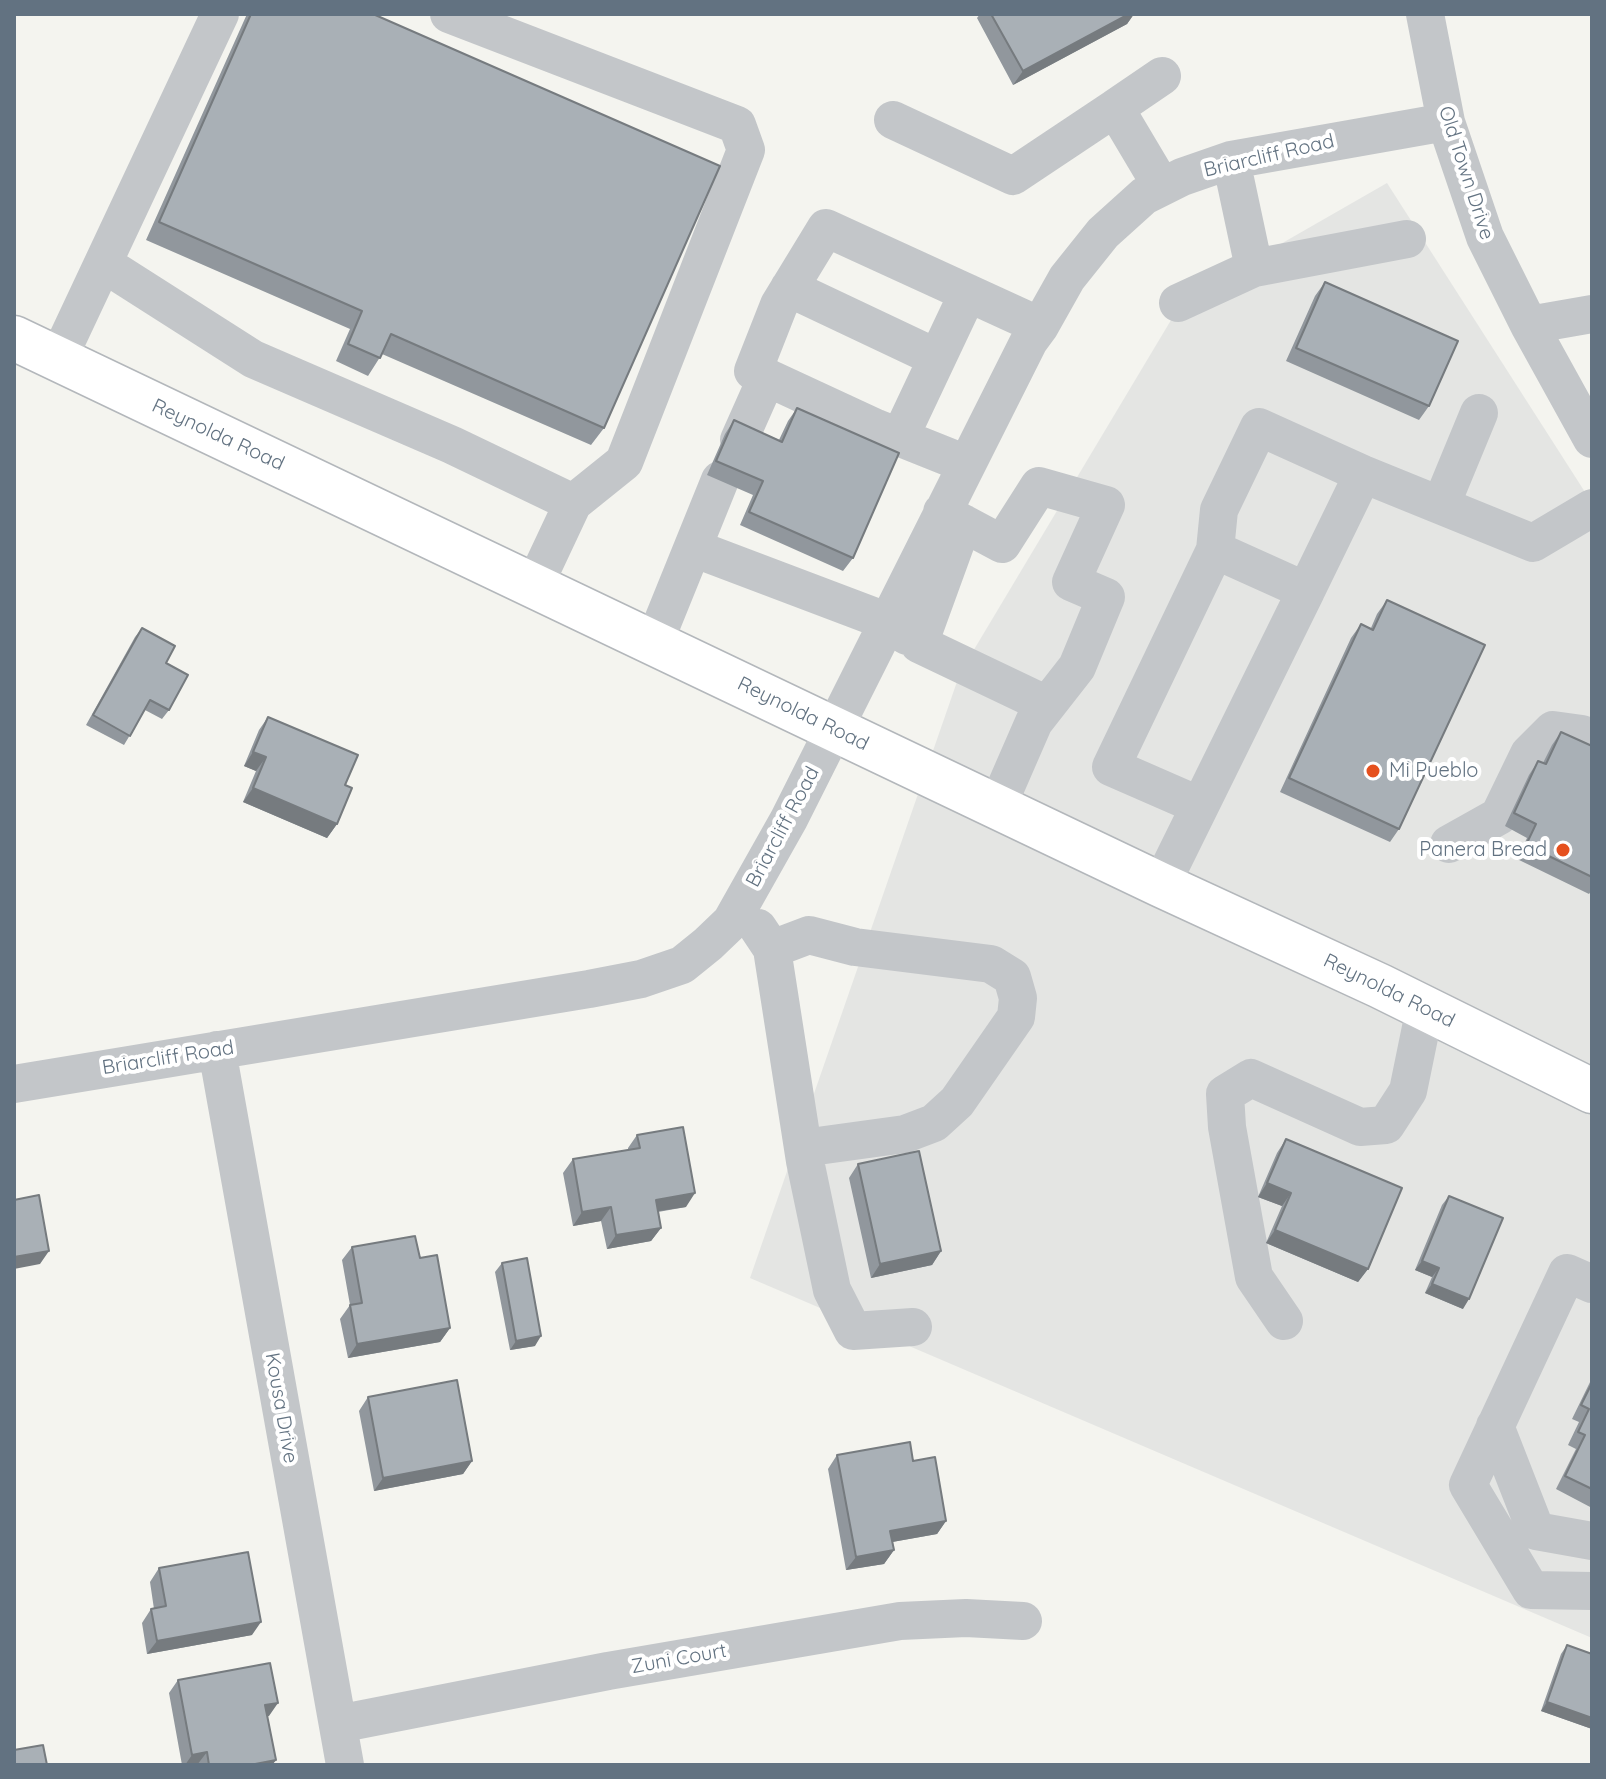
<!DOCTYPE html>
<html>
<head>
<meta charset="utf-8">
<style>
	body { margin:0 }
	#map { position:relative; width:1606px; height:1779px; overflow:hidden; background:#f4f4ef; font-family:Quicksand,sans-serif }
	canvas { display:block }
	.frame { position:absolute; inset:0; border:16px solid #627281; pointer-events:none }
</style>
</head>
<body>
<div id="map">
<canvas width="1606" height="1779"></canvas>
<div class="frame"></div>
</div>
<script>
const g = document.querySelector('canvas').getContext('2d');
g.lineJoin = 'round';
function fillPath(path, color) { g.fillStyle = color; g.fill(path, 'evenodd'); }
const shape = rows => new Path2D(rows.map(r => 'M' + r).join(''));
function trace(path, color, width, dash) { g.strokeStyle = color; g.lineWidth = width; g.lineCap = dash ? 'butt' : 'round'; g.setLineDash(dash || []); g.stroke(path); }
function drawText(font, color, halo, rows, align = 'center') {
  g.font = font + ' Quicksand,sans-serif'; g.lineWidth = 8; g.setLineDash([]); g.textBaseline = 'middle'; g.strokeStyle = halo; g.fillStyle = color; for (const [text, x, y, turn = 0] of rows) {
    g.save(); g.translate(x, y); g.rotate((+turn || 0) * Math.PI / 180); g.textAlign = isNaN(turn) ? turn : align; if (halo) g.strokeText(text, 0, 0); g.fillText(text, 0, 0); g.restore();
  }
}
fillPath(shape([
	[1387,183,1592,503,1592,1638,750,1278,960,673,1183,300]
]), '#e4e5e3');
const major = shape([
	[14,338,1161,885,1380,986,1592,1091]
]);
trace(major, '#b3b7bb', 47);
trace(shape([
	[449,14,737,125,746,150,624,462,573,503,534,586],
	[1425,14,1446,122,1485,237,1529,325,1592,439],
	[1115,108,1162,76],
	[893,120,1013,176,1115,108,1162,187],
	[1231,160,1254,268,1407,239],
	[104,264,253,359,452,445,573,503],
	[789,288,937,358],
	[1178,303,1254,268],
	[1529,325,1592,314],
	[58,359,220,14],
	[900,437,968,293],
	[739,440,767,377],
	[966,464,876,428,753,371,779,305,826,228,1040,326],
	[1441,505,1479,413],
	[942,512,1002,544,1039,486,1106,505,1071,582,1106,597,1077,667,1034,722,997,807],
	[963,523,919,644,1047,705],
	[693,548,886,621,907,636],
	[1306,591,1363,474],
	[654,643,720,480],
	[1198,805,1111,767,1215,550,1219,510,1259,427,1363,474,1533,543,1592,508],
	[1449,844,1499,816,1529,754,1553,730,1582,734,1592,739],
	[1161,885,1306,591,1215,550],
	[758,928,772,949,805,1161,832,1290,853,1331,913,1327],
	[772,949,809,935,855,947,991,964,1012,977,1018,998,1016,1017,957,1102,934,1123,905,1134,803,1148],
	[217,1050,345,1765],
	[14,1084,589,989,641,979,682,965,708,944,731,922,789,819,1029,341,1040,326,1067,278,1103,233,1144,196,1182,177,1231,160,1446,122],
	[1592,1284,1567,1273,1468,1485,1531,1590,1592,1591],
	[1284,1321,1254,1277,1227,1127,1225,1094,1251,1078,1360,1127,1386,1125,1408,1091,1425,1008],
	[1495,1426,1536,1531,1592,1541],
	[338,1724,608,1671,900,1621,966,1618,1023,1621]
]), '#c3c6c9', 38);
trace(major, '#fff', 44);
fillPath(shape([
	[247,14,373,14,604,428,591,445,382,354,368,376,336,361,350,329,146,240],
	[980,14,1134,14,1127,24,1013,85,977,18],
	[1325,282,1429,406,1419,420,1286,361,1315,296],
	[797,408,853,558,843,571,740,525,753,495,707,475,725,434,734,420,779,440,788,421],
	[1387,600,1399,829,1390,842,1280,792,1351,638,1361,624,1371,628,1377,614],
	[142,628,166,663,169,710,162,719,145,710,124,745,86,725,135,637],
	[268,717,345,785,337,824,327,838,243,802,256,771,244,766,259,730],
	[1561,732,1592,746,1592,890,1589,894,1517,859,1527,838,1505,826,1529,775,1538,761,1543,763,1552,745],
	[637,1135,686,1207,658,1212,661,1228,651,1241,607,1249,601,1221,573,1226,563,1173,573,1159,628,1150,628,1148],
	[1286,1139,1368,1269,1358,1282,1266,1243,1282,1206,1258,1197,1277,1153],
	[858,1164,941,1251,932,1265,871,1278,849,1178],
	[1449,1196,1463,1309,1425,1293,1432,1277,1415,1270,1442,1205],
	[352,1247,420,1258,450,1328,440,1342,348,1358,340,1319,350,1305,342,1260],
	[502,1263,535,1346,510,1350,495,1272],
	[1592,1378,1592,1508,1556,1489,1576,1449,1568,1445,1579,1422,1572,1419],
	[368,1397,472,1461,463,1474,374,1491,359,1411],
	[837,1455,913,1461,946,1521,937,1534,892,1542,894,1550,884,1564,846,1570,828,1469],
	[159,1568,252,1635,147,1654,142,1623,151,1609,154,1609,150,1582],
	[1567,1645,1592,1654,1592,1729,1541,1711,1561,1654],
	[178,1680,269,1716,267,1716,276,1760,272,1765,182,1765,169,1693]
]), '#91979d');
fillPath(shape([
	[1129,14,1134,14,1127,24,1013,85,1023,71],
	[253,752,266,757,256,771,244,766],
	[253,788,337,824,327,838,243,802],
	[1267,1183,1291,1193,1282,1206,1258,1197],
	[695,1193,686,1207,646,1213,656,1200],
	[611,1207,601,1221,573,1226,582,1212],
	[661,1228,651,1241,607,1249,616,1235],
	[1275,1230,1368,1269,1358,1282,1266,1243],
	[49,1251,40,1264,14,1269,14,1257],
	[941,1251,932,1265,871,1278,880,1264],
	[1422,1261,1439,1268,1432,1277,1415,1270],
	[1432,1284,1469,1299,1463,1309,1425,1293],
	[450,1328,440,1342,348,1358,357,1344],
	[541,1336,535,1346,510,1350,516,1341],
	[472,1461,463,1474,374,1491,383,1478],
	[946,1521,937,1534,881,1544,890,1531],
	[894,1550,884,1564,846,1570,856,1557],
	[261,1622,252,1635,147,1654,157,1641],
	[1547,1702,1592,1718,1592,1729,1541,1711],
	[278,1703,269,1716,256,1719,265,1705],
	[207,1752,197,1765,185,1765,192,1755],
	[276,1760,272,1765,250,1765]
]), '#767b7f');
const building = shape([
	[251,14,373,14,720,166,604,428,391,334,380,358,348,344,362,311,159,222,251,14],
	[991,14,1129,14,1023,71,991,14],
	[1325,282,1458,341,1429,406,1296,348,1325,282],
	[797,408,899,453,853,558,749,512,763,481,716,461,734,420,782,442,797,408],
	[1387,600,1485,645,1399,829,1289,778,1361,624,1373,630,1387,600],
	[142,628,175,646,166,663,188,675,169,710,150,700,130,736,93,715,142,628],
	[268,717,358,755,345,785,352,788,337,824,253,788,266,757,253,752,268,717],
	[1561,732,1592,746,1592,877,1526,845,1536,824,1514,813,1538,761,1546,764,1561,732],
	[683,1127,695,1193,656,1200,661,1228,616,1235,611,1207,582,1212,573,1159,640,1148,637,1135,683,1127],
	[1286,1139,1402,1188,1368,1269,1275,1230,1291,1193,1267,1183,1286,1139],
	[919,1151,941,1251,880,1264,858,1164,919,1151],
	[39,1195,49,1251,14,1257,14,1200,39,1195],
	[1449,1196,1503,1218,1469,1299,1432,1284,1439,1268,1422,1261,1449,1196],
	[415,1236,420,1258,437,1255,450,1328,357,1344,350,1305,362,1303,352,1247,415,1236],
	[527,1258,541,1336,516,1341,502,1263,527,1258],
	[457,1380,472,1461,383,1478,368,1397,457,1380],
	[1592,1383,1592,1489,1565,1476,1585,1435,1578,1432,1589,1409,1581,1405,1592,1383],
	[910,1442,913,1461,935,1457,946,1521,890,1531,894,1550,856,1557,837,1455,910,1442],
	[248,1552,261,1622,157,1641,151,1609,166,1606,159,1568,248,1552],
	[1567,1645,1592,1654,1592,1718,1547,1702,1567,1645],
	[270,1663,278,1703,265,1705,276,1760,250,1765,209,1765,207,1752,192,1755,178,1680,270,1663],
	[43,1745,47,1765,14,1765,14,1750,43,1745]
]);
fillPath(building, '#a9b0b6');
trace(building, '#767b7f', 2);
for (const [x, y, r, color] of [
	[1373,771,8,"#e5501e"],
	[1563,850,8,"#e5501e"]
]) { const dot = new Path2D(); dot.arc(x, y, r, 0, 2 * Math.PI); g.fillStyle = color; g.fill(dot); trace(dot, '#fff', 3); }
drawText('20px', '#627281', '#fff', [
	["Briarcliff Road",1269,156,-13],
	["Old Town Drive",1466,173,72],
	["Reynolda Road",218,435,25],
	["Reynolda Road",803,714,26],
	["Briarcliff Road",783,827,-62],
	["Reynolda Road",1389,991,26],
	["Briarcliff Road",168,1058,-9],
	["Kousa Drive",281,1408,80],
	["Zuni Court",679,1659,-10]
]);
drawText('20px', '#627281', '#fff', [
	["Mi Pueblo",1389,771],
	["Panera Bread",1547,850,"right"]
], 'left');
</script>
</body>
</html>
